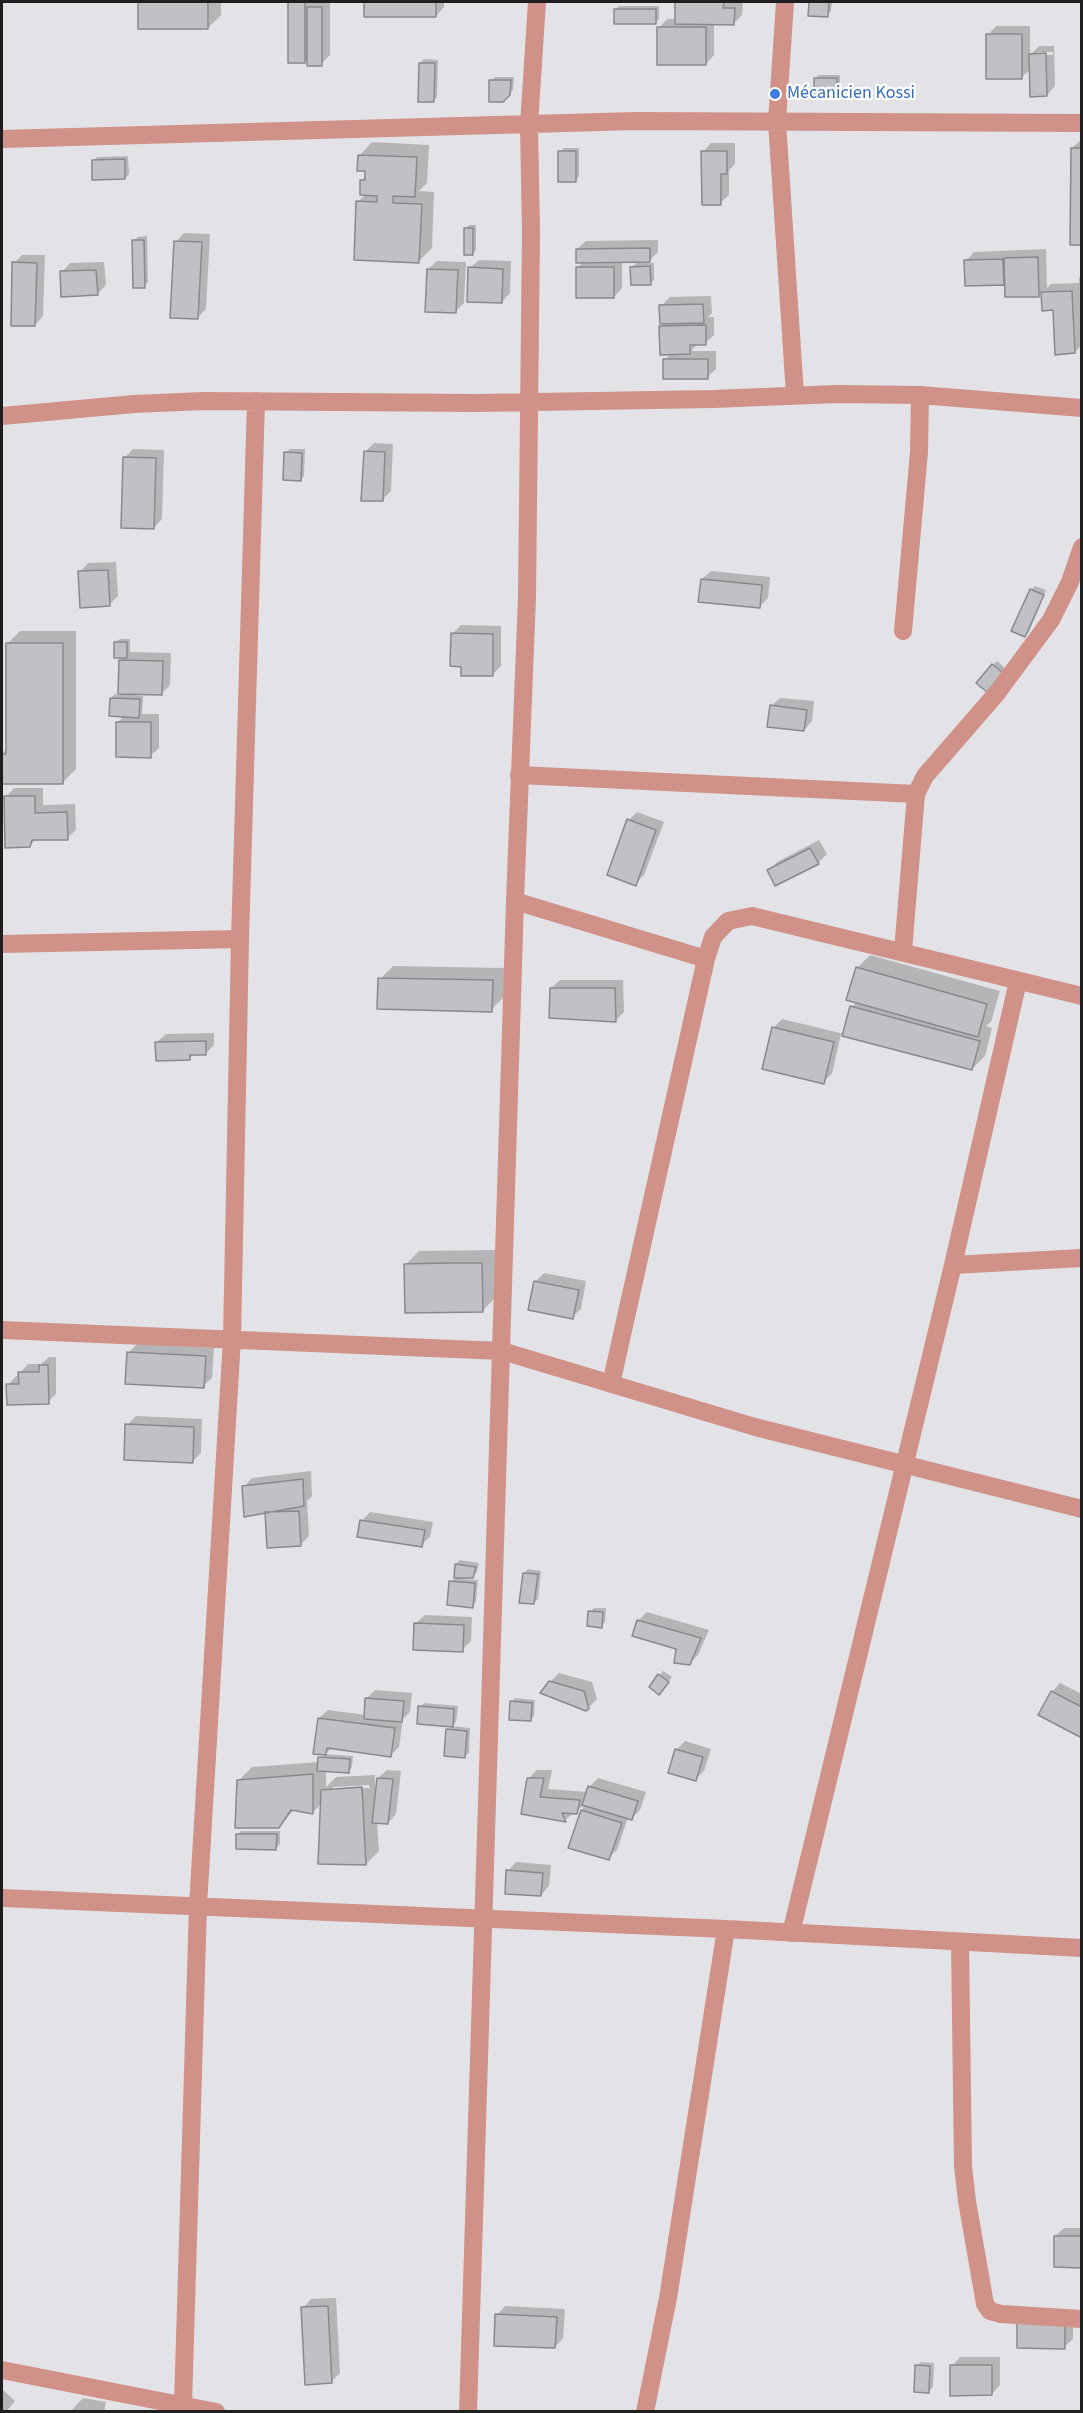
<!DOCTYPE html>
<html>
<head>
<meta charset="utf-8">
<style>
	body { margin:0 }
	#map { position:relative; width:1083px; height:2413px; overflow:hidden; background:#e3e3e7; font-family:"Source Sans 3",sans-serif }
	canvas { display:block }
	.frame { position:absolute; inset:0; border:3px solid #1e1e1f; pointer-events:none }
</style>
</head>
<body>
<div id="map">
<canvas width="1083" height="2413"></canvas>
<div class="frame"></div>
</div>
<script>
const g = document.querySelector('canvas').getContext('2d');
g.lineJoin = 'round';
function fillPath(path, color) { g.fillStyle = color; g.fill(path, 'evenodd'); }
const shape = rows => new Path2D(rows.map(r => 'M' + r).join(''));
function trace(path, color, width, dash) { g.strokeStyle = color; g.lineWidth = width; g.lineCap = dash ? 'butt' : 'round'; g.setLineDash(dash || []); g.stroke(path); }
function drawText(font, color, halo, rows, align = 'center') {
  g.font = font + ' "Source Sans 3",sans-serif'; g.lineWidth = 4.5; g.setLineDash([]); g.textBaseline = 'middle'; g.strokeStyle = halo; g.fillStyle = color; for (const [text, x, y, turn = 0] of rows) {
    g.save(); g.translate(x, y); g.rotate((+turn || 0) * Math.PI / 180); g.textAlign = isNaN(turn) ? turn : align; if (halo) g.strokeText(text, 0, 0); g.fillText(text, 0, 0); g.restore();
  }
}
fillPath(shape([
	[139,2,221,2,221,15,208,28,139,28],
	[289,2,330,2,330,55,321,64,309,58,305,62,289,62],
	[365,2,444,2,444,7,436,16,365,16],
	[677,2,743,2,742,15,734,23,714,23,714,55,706,64,659,28,667,19,676,19],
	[810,2,832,2,831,11,827,15,810,15],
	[619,6,659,6,659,19,655,22,615,10],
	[996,26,1030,26,1030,55,1039,46,1054,46,1055,86,1047,95,1031,69,1022,77,988,35],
	[1037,52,1053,52,1053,55,1037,55],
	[424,59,438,60,437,97,433,101,420,63],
	[819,75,840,75,840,88,836,92,815,79],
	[495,77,514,77,513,90,502,101,491,81],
	[1082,139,1082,243,1072,148],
	[372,142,429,145,427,183,419,191,434,192,432,248,419,261,358,202,366,194,362,180,366,176,366,170,359,156],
	[711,143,735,143,735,164,729,170,729,195,720,203,703,152],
	[564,148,579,148,579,176,576,180,560,152],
	[128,156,129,174,125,178,93,161,97,157],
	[469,225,476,225,476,250,472,254,465,229],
	[184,233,210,234,206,309,198,317,176,242],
	[147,236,148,282,144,286,134,241,138,237],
	[658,240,658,252,647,263,654,263,654,280,650,283,632,267,638,261,622,261,622,288,614,297,577,268,584,261,577,249,586,241],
	[1046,249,1047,288,1051,284,1079,283,1079,278,1082,275,1082,345,1075,352,1055,309,1044,309,1043,291,1039,295,1005,281,1003,284,966,261,974,252],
	[22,255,45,255,43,316,35,325,14,263],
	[479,260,511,261,510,293,502,302,470,268],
	[437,261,466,262,464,303,456,311,428,269],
	[104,262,106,285,97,294,62,272,70,263],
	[711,296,712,313,708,317,714,317,714,335,705,343,699,343,691,351,716,351,716,369,707,377,665,360,671,353,661,327,665,323,661,306,670,297],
	[374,443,393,444,391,491,382,500,365,452],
	[133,449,164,450,162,519,154,528,124,458],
	[290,449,305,449,304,476,300,480,286,453],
	[116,562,118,596,109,605,80,572,88,563],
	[711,571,770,577,768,598,759,607,702,579],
	[1035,586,1046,590,1029,632,1025,636,1031,590],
	[461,625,501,626,501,666,492,675,463,665,453,633],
	[20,631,76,631,76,769,63,782,2,782,2,754,7,748,7,644],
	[120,639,130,639,130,652,171,653,170,685,162,693,134,693,134,695,143,696,142,714,159,714,159,748,150,756,117,723,124,716,111,698,115,694,120,695,120,660,124,657,116,642],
	[997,661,1006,669,987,690,993,665],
	[780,698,814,701,812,721,804,730,771,706],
	[14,788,43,788,43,805,75,804,76,830,67,838,36,839,30,846,6,797],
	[637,812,664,822,644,875,635,884,629,820],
	[819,840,827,854,818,863,769,870,777,862],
	[870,955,1000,991,991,1022,986,1026,992,1028,985,1056,972,1069,841,1034,832,1074,823,1082,773,1028,782,1019,844,1034,852,1007,857,1001,857,968],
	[393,966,505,968,504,997,491,1010,380,979],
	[560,980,623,980,624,1012,615,1021,551,988],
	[214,1033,214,1045,205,1054,194,1054,189,1059,157,1042,166,1034],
	[495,1250,495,1298,482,1311,406,1264,419,1251],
	[544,1273,586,1281,581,1309,572,1317,535,1282],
	[137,1344,214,1348,212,1378,203,1386,128,1353],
	[49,1357,56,1357,56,1394,48,1402,8,1385,16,1376,20,1376,20,1373,28,1364,41,1364],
	[136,1416,202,1419,201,1453,192,1462,127,1425],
	[311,1471,312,1496,307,1501,309,1536,300,1545,244,1487,252,1478],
	[370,1512,433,1522,430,1537,421,1545,362,1521],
	[460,1560,479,1563,477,1572,473,1576,463,1576,463,1579,478,1580,476,1602,472,1606,450,1582,456,1578,456,1564],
	[528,1569,541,1571,538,1599,534,1603,524,1573],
	[594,1608,606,1608,605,1622,601,1626,590,1612],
	[647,1612,709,1630,698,1655,689,1663,677,1648,638,1621],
	[425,1615,472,1617,471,1641,462,1650,416,1623],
	[663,1671,672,1677,663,1689,651,1687],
	[559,1673,592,1682,597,1699,588,1708,550,1682],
	[1060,1683,1082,1694,1082,1736,1052,1692],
	[375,1690,412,1693,410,1712,403,1719,399,1747,390,1756,332,1748,325,1754,353,1756,352,1767,349,1771,326,1770,326,1787,336,1777,375,1775,375,1787,377,1787,378,1778,387,1770,401,1771,396,1814,388,1823,377,1822,379,1851,366,1864,322,1803,313,1812,295,1809,279,1826,238,1781,252,1767,319,1762,324,1754,319,1718,328,1710,366,1715,367,1698],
	[369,1785,370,1788,333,1790,333,1787],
	[515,1698,535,1700,534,1716,530,1720,512,1702],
	[424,1703,458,1706,456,1722,452,1726,470,1728,469,1753,465,1756,448,1730,452,1726,420,1707],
	[685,1741,711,1749,704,1771,696,1779,676,1750],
	[537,1770,552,1770,548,1789,587,1792,589,1787,598,1778,646,1792,640,1810,632,1818,628,1817,617,1850,608,1858,570,1847,584,1805,565,1820,523,1813,529,1778],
	[241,1831,280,1831,280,1844,276,1848,237,1835],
	[516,1862,551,1865,549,1886,541,1895,508,1871],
	[1064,2228,1082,2228,1082,2266,1055,2236],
	[336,2298,340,2373,331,2382,303,2308,311,2299],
	[505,2306,565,2309,563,2338,555,2347,497,2315],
	[1073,2315,1073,2339,1064,2347,1018,2323],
	[960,2357,1000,2357,1000,2385,992,2394,952,2366],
	[921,2362,934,2363,933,2387,929,2391,917,2366],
	[2,2389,15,2401,6,2412,2,2412],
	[83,2398,106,2402,104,2412,70,2412]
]), '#0003');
const building = shape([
	[138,2,208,2,208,29,138,29,138,2],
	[288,2,305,2,305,63,288,63,288,2],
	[364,2,436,2,436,17,364,17,364,2],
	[675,2,724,2,723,8,735,8,734,25,675,24,675,2],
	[809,2,829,2,828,17,808,16,809,2],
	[307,7,322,7,322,66,307,66,307,7],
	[614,9,656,9,656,24,614,24,614,9],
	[657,27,706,27,706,65,657,65,657,27],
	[986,34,1022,34,1022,79,986,79,986,34],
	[1046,53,1047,96,1030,97,1029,54,1046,53],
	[419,63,435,63,434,102,418,102,419,63],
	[814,78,837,78,837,93,814,93,814,78],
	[489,80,511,80,510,95,503,102,489,102,489,80],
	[1071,148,1082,148,1082,245,1070,245,1071,148],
	[558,151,576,151,576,182,558,182,558,151],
	[701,151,727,151,727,174,721,174,721,205,702,205,701,151],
	[358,155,417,157,415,197,393,196,393,203,422,204,419,263,354,260,356,201,377,202,377,196,360,195,360,180,365,180,365,171,357,171,358,155],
	[125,159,125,179,92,180,92,160,125,159],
	[464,228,473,228,473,255,464,255,464,228],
	[132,240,144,240,145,288,133,288,132,240],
	[174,241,202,242,198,319,170,318,174,241],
	[650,248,650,262,576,263,576,249,650,248],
	[1038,257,1039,297,1005,297,1004,258,1038,257],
	[1003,259,1004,285,965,286,964,260,1003,259],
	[12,262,37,263,35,326,11,326,12,262],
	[650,266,651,285,631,285,630,267,650,266],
	[468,267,503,269,502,303,467,302,468,267],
	[576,267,614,267,614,298,576,298,576,267],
	[427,269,458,270,456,313,425,312,427,269],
	[96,270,98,295,61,297,60,271,96,270],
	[1072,291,1075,353,1055,355,1053,310,1042,311,1041,292,1072,291],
	[703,304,704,323,660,324,659,305,703,304],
	[706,325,706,345,690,345,690,354,660,355,659,326,706,325],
	[663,359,708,359,708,379,663,379,663,359],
	[364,451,385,452,383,501,361,501,364,451],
	[284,452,302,453,301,481,283,480,284,452],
	[123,457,156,458,154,529,121,528,123,457],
	[108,570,110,606,80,608,78,571,108,570],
	[701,579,762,585,760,608,698,602,701,579],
	[1030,589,1044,595,1025,637,1011,631,1030,589],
	[451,633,493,634,493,676,461,676,461,667,450,666,451,633],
	[114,642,127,642,127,658,114,658,114,642],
	[6,643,63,643,63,784,2,784,2,754,6,754,6,643],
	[119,660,163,661,162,695,118,694,119,660],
	[992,664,1003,673,987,692,976,683,992,664],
	[110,698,140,699,139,718,109,716,110,698],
	[770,705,807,710,804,731,767,727,770,705],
	[116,722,151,722,151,758,116,757,116,722],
	[4,796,35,796,35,813,67,812,68,840,32,840,30,847,5,848,4,796],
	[627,819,656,830,636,886,607,875,627,819],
	[810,848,819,864,775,886,767,870,810,848],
	[856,967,987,1004,978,1037,846,1000,856,967],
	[378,978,493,980,492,1012,377,1009,378,978],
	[550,988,615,988,616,1022,549,1018,550,988],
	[850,1006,980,1041,972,1070,842,1036,850,1006],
	[772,1027,834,1042,824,1084,762,1069,772,1027],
	[206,1041,206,1055,190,1055,190,1060,156,1061,155,1042,206,1041],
	[446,1263,482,1263,483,1312,405,1313,404,1264,446,1263],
	[534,1281,579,1290,573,1319,528,1310,534,1281],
	[127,1352,206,1356,204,1388,125,1384,127,1352],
	[39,1365,48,1365,49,1404,7,1405,6,1384,19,1384,18,1372,39,1372,39,1365],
	[125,1424,194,1427,193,1463,124,1460,125,1424],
	[303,1479,304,1506,244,1517,242,1486,303,1479],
	[299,1511,301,1546,267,1548,265,1512,299,1511],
	[360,1520,425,1530,422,1547,357,1537,360,1520],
	[455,1564,476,1567,473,1578,454,1578,455,1564],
	[523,1573,538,1574,534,1604,519,1603,523,1573],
	[449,1581,475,1583,473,1608,447,1605,449,1581],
	[588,1611,603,1612,602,1628,587,1626,588,1611],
	[637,1620,701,1638,690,1665,674,1663,676,1649,632,1636,637,1620],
	[414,1623,464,1625,463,1652,413,1650,414,1623],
	[658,1674,669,1682,659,1695,649,1687,658,1674],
	[549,1681,584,1691,589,1709,586,1711,540,1693,549,1681],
	[1051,1691,1082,1707,1082,1738,1038,1715,1051,1691],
	[365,1698,404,1701,402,1722,364,1719,365,1698],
	[510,1701,532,1703,531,1721,509,1720,510,1701],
	[418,1706,454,1709,453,1727,417,1724,418,1706],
	[318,1718,395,1728,391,1757,327,1748,326,1755,313,1754,318,1718],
	[446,1729,467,1731,465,1758,444,1756,446,1729],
	[675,1749,703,1757,696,1781,668,1773,675,1749],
	[318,1757,350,1759,349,1773,317,1771,318,1757],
	[313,1774,313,1814,291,1810,279,1828,235,1828,237,1780,313,1774],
	[377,1778,393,1779,388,1824,372,1823,377,1778],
	[527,1778,544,1778,540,1797,580,1800,577,1814,562,1813,566,1822,521,1814,527,1778],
	[588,1786,638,1801,632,1820,582,1805,588,1786],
	[362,1787,366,1865,318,1864,321,1790,362,1787],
	[581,1810,622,1823,609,1860,568,1848,581,1810],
	[236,1834,277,1834,276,1850,236,1849,236,1834],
	[506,1870,543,1873,541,1896,505,1894,506,1870],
	[1054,2236,1082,2236,1082,2268,1054,2267,1054,2236],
	[328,2306,332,2383,305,2385,301,2307,328,2306],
	[495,2314,557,2317,555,2348,494,2346,495,2314],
	[1017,2322,1065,2323,1065,2349,1017,2348,1017,2322],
	[915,2365,930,2366,929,2393,914,2392,915,2365],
	[950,2365,992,2365,992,2395,950,2396,950,2365]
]);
fillPath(building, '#c0c1c5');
trace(building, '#88898d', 1.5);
trace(shape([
	[785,2,777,122,795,395],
	[2,139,636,121,1082,123],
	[2,416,134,404,204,401,476,403,713,399,837,394,920,395,1082,408],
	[903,631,919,452,920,395],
	[519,775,916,794],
	[515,901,706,959],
	[2,944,240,939],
	[903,951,916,794,925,776,997,693,1051,620,1070,582,1082,547],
	[953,1265,1082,1258],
	[2,1330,502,1351,755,1427,1082,1509],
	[611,1384,706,959,713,937,728,921,752,916,1082,996],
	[2,1898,726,1929,1082,1948],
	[791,1933,953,1265,1018,981],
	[960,1942,963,2166,967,2201,985,2304,990,2311,1001,2314,1082,2319],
	[2,2370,216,2412],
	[183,2405,198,1906,232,1339,240,939,256,401],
	[468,2412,515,901,527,597,531,232,529,125,537,2],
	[645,2412,668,2298,726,1929]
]), '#cf9188', 18);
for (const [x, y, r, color] of [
	[775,94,6,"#3f7fe0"]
]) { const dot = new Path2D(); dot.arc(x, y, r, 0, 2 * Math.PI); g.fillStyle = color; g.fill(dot); trace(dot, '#fff', 2); }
drawText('18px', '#366cbe', '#fff', [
	["Mécanicien Kossi",787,94]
], 'left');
</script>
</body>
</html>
